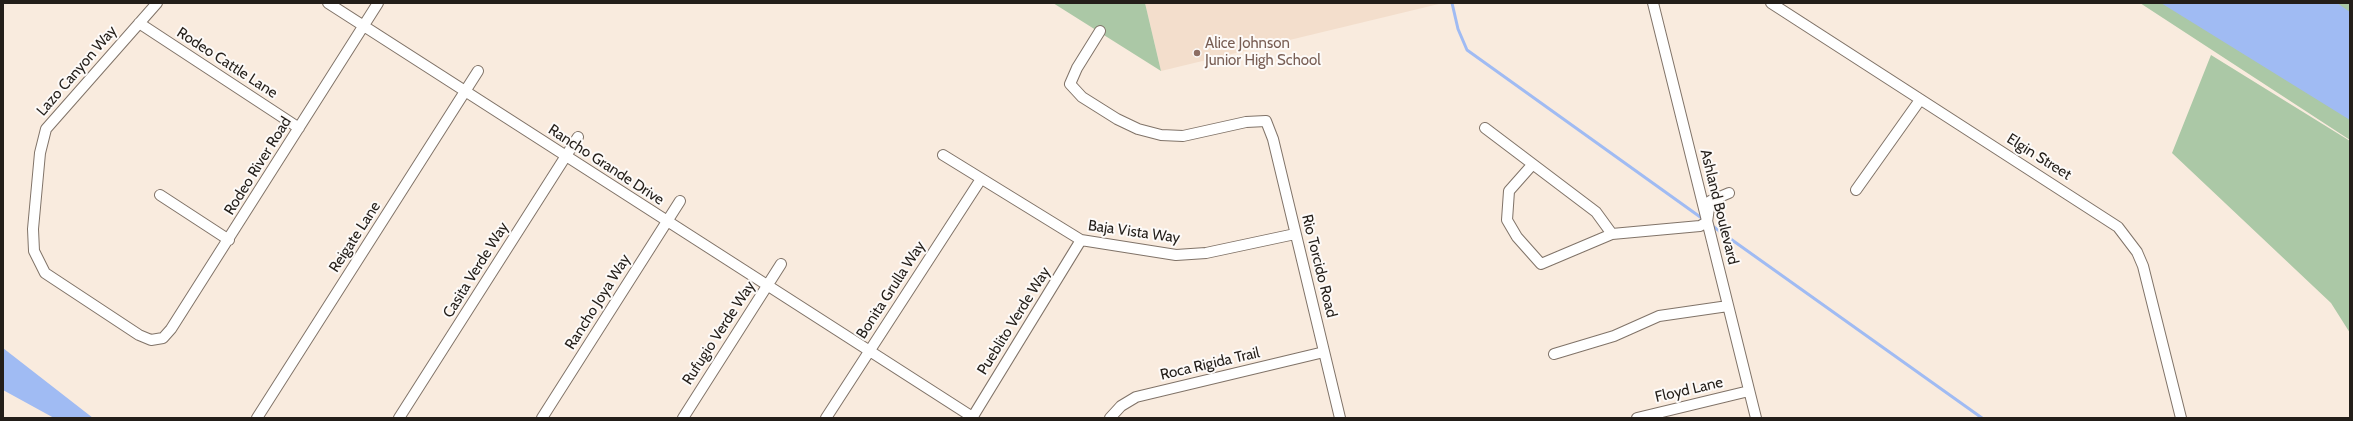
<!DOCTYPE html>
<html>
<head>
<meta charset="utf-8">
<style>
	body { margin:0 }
	#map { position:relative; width:2353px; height:421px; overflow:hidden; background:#f9ebde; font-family:Cabin,sans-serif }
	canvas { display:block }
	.frame { position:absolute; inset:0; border:4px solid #231e19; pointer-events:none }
</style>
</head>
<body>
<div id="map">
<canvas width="2353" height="421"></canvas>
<div class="frame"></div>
</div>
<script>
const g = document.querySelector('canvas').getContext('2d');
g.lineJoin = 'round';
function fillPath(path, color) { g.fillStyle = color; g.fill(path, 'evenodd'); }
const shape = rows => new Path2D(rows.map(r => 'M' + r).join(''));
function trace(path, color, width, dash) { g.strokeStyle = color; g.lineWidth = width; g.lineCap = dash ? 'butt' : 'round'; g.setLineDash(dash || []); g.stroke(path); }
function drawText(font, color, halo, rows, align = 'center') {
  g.font = font + ' Cabin,sans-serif'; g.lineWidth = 4; g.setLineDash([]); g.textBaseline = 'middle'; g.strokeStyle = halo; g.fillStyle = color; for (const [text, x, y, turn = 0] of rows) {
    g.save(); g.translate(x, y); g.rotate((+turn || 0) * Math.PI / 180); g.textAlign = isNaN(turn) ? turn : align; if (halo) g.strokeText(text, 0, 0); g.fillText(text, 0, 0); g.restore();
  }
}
fillPath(shape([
	[1145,3,1443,3,1161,71]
]), '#f3decc');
fillPath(shape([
	[1053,3,1145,3,1161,71],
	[2140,3,2350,3,2350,140],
	[2211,55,2350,141,2350,333,2331,303,2172,153]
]), '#abc8a6');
fillPath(shape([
	[2161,3,2337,3,2350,12,2350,120],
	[3,348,93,418,54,418,3,390]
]), '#a0bbf3');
trace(shape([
	[1452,3,1458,29,1467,50,1703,219],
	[1711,225,1982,418]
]), '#a0bbf3', 3);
const minor = shape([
	[157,3,46,129,40,153,33,229,34,251,45,273,139,335,151,340,163,338,171,329,378,3],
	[328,3,974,418],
	[1653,3,1756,418],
	[1771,3,2118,227,2137,252,2143,266,2181,418],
	[139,23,299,128],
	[1100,31,1077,68,1070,84,1082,97,1117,119,1138,129,1161,135,1183,136,1246,122,1266,121,1273,139,1340,418],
	[1485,128,1596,212,1612,234],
	[943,155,1081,240,1176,255,1206,253,1295,234],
	[1532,165,1509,191,1507,220,1517,237,1541,264,1612,234,1700,226,1707,222,1710,201,1729,193],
	[1856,190,1920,100],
	[160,195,229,240],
	[1554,354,1614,336,1659,316,1728,306],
	[257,418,478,71],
	[399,418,578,137],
	[542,418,680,201],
	[683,418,781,264],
	[826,418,981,179],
	[972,418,1081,240],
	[1110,418,1121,406,1136,397,1324,352],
	[1637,418,1749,391]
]);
trace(minor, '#807368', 12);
trace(minor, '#fff', 10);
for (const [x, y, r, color] of [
	[1197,53,4,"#8d6e63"]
]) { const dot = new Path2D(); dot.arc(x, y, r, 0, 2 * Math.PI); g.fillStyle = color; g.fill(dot); trace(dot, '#fdfaf8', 1.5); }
drawText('15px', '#785e54', '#fdfaf8', [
	["Alice Johnson",1205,44],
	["Junior High School",1205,61]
], 'left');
drawText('15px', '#231e19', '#fdfaf8', [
	["Rodeo Cattle Lane",227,63,33],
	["Lazo Canyon Way",77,71,-49],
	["Elgin Street",2039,157,32],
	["Rancho Grande Drive",606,165,33],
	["Rodeo River Road",258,166,-58],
	["Ashland Boulevard",1719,207,76],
	["Baja Vista Way",1134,232,8],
	["Reigate Lane",355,237,-57],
	["Rio Torcido Road",1319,266,76],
	["Casita Verde Way",476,270,-58],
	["Bonita Grulla Way",891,290,-57],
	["Rancho Joya Way",598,302,-58],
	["Pueblito Verde Way",1014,321,-58],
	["Rufugio Verde Way",719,333,-57],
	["Roca Rigida Trail",1210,364,-13],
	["Floyd Lane",1689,390,-13]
]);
</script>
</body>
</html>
